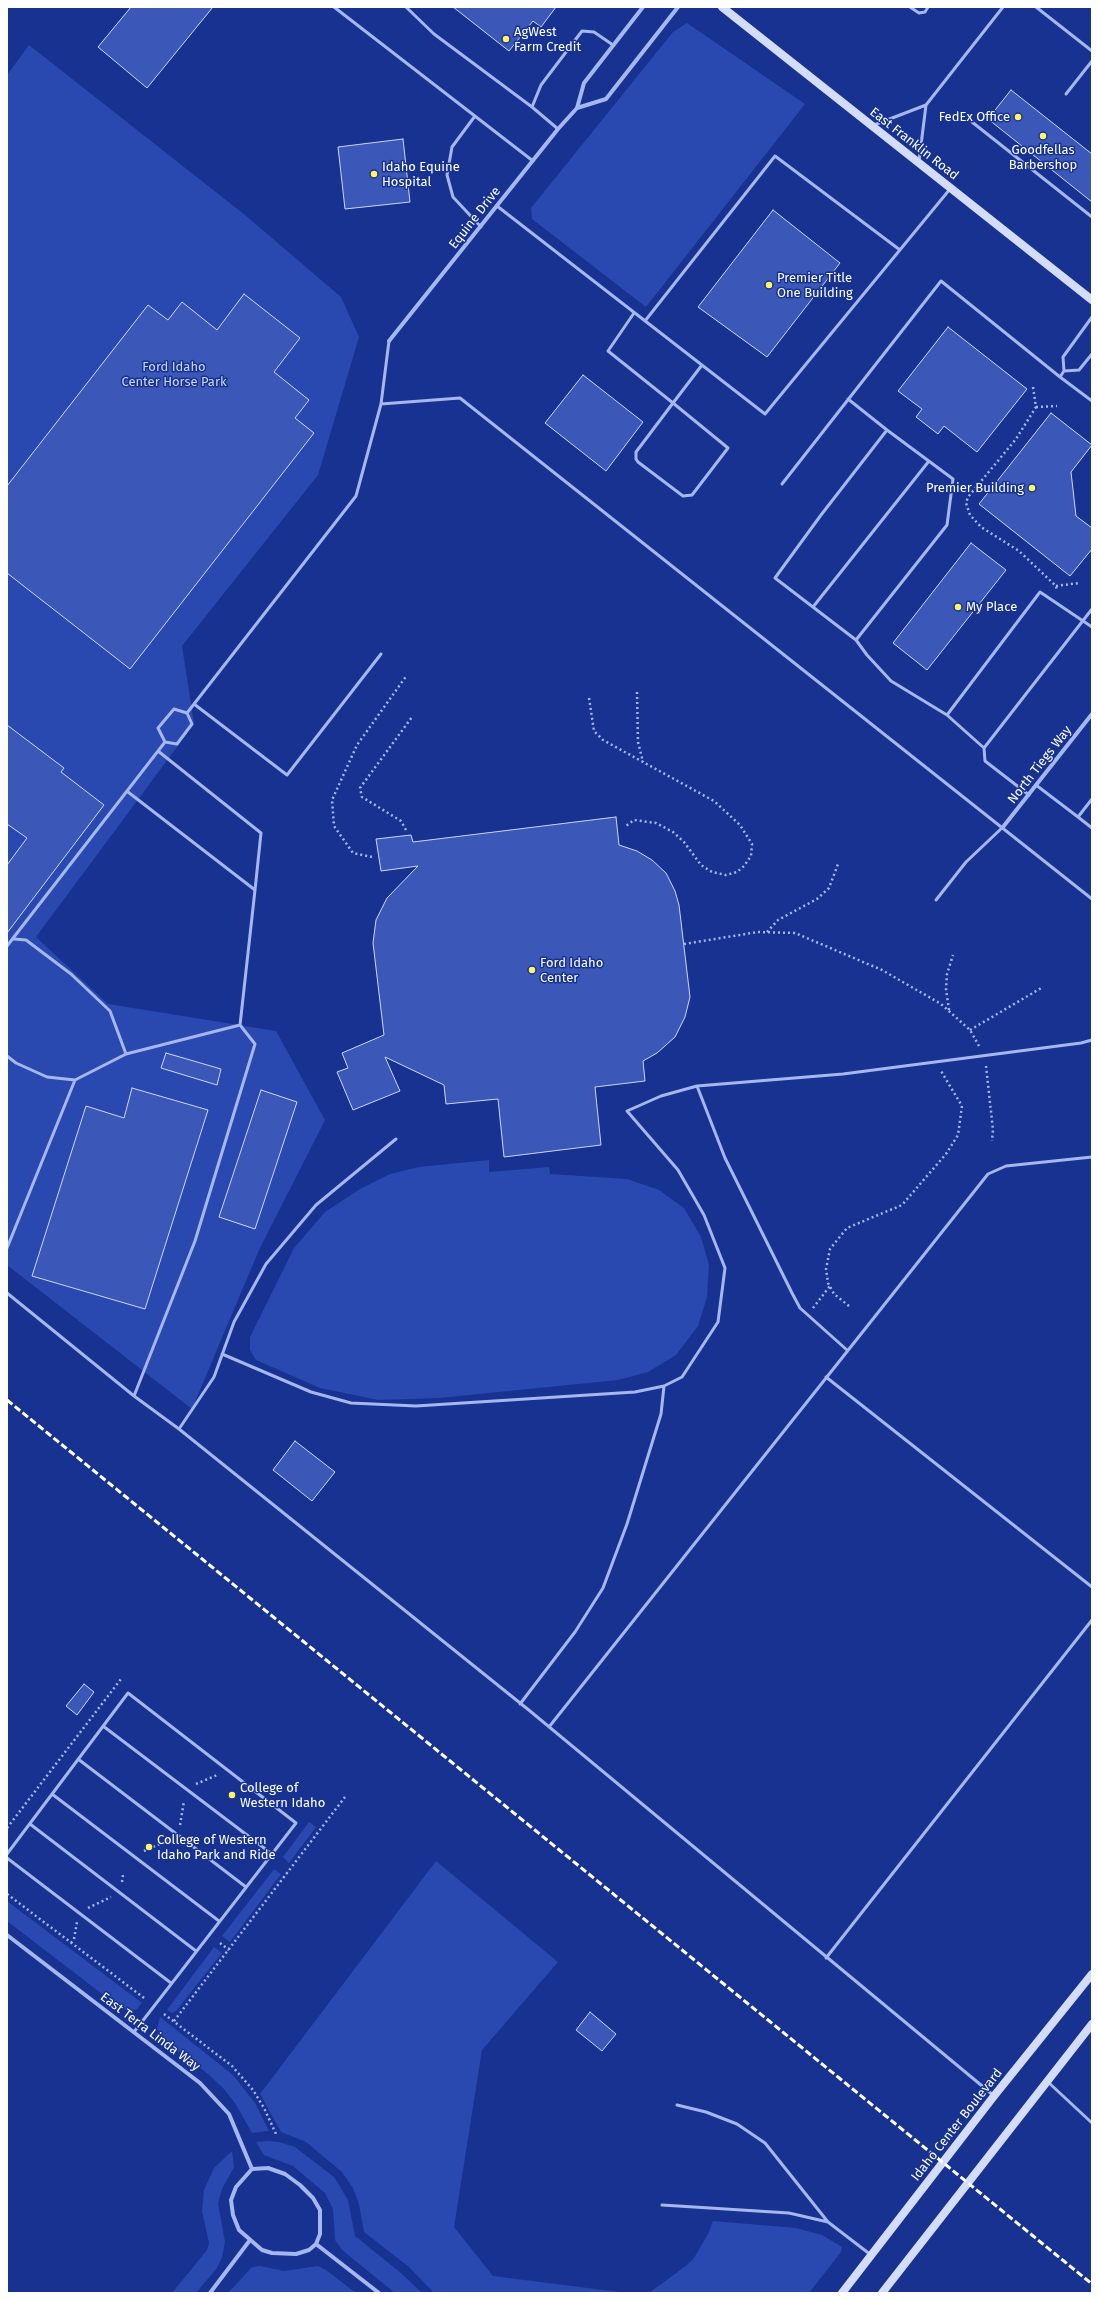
<!DOCTYPE html>
<html>
<head>
<meta charset="utf-8">
<style>
	body { margin:0 }
	#map { position:relative; width:1099px; height:2300px; overflow:hidden; background:#173291; font-family:"Fira Sans",sans-serif }
	canvas { display:block }
	.frame { position:absolute; inset:0; border:8px solid #fff; pointer-events:none }
</style>
</head>
<body>
<div id="map">
<canvas width="1099" height="2300"></canvas>
<div class="frame"></div>
</div>
<script>
const g = document.querySelector('canvas').getContext('2d');
g.lineJoin = 'round';
function fillPath(path, color) { g.fillStyle = color; g.fill(path, 'evenodd'); }
const shape = rows => new Path2D(rows.map(r => 'M' + r).join(''));
function trace(path, color, width, dash) { g.strokeStyle = color; g.lineWidth = width; g.lineCap = dash ? 'butt' : 'round'; g.setLineDash(dash || []); g.stroke(path); }
function drawText(font, color, halo, rows, align = 'center') {
  g.font = font + ' "Fira Sans",sans-serif'; g.lineWidth = 3; g.setLineDash([]); g.textBaseline = 'middle'; g.strokeStyle = halo; g.fillStyle = color; for (const [text, x, y, turn = 0] of rows) {
    g.save(); g.translate(x, y); g.rotate((+turn || 0) * Math.PI / 180); g.textAlign = isNaN(turn) ? turn : align; if (halo) g.strokeText(text, 0, 0); g.fillText(text, 0, 0); g.restore();
  }
}
fillPath(shape([
	[687,23,805,104,646,307,532,219,531,208,673,32],
	[29,45,245,215,341,297,359,337,318,475,182,646,194,724,36,937,108,1004,276,1031,325,1120,259,1250,192,1409,7,1265,7,75],
	[489,1160,489,1172,549,1167,550,1174,627,1179,659,1190,684,1208,701,1237,709,1265,707,1297,698,1326,676,1355,648,1372,618,1380,439,1398,378,1400,320,1388,256,1360,250,1350,250,1337,294,1248,325,1212,360,1189,390,1174,419,1167],
	[309,1822,316,1827,289,1863,283,1857],
	[436,1861,558,1962,482,2050,454,2227,493,2276,627,2293,434,2293,409,2267,364,2232,359,2204,353,2188,342,2172,306,2142,281,2132,260,2094],
	[274,1869,281,1874,230,1942,222,1936],
	[7,1901,142,2003,137,2009,129,2012,119,2007,7,1921],
	[214,1947,222,1953,176,2011,172,2013,167,2010],
	[160,2017,233,2075,255,2103,269,2131,252,2133,235,2103,223,2088,208,2074,165,2041,157,2029],
	[267,2141,279,2142,295,2147,334,2177,348,2200,355,2236,401,2273,422,2293,395,2293,342,2250,335,2240,333,2209,325,2193,293,2166,264,2155,256,2142],
	[232,2151,234,2167,222,2189,218,2203,225,2242,222,2257,217,2268,196,2293,172,2293,207,2250,209,2243,202,2211,204,2190,214,2168],
	[713,2221,796,2228,822,2235,842,2247,841,2252,809,2293,649,2293,687,2265,694,2258,708,2234],
	[260,2266,284,2271,318,2266,326,2270,356,2293,228,2293,252,2267]
]), '#2949b0');
const building = shape([
	[131,7,213,7,147,88,98,47,131,7],
	[453,7,556,7,541,27,533,21,509,51,453,7],
	[1011,90,1092,154,1092,202,988,119,1011,90],
	[403,139,410,202,345,209,338,147,403,139],
	[773,210,840,263,767,357,698,307,773,210],
	[244,294,300,338,274,372,309,400,295,418,314,433,130,669,7,573,7,486,148,305,168,320,182,302,217,330,244,294],
	[948,327,1027,389,977,452,944,426,938,434,916,417,922,409,898,391,948,327],
	[583,375,643,422,606,471,545,423,583,375],
	[1051,413,1092,445,1071,472,1076,516,1092,528,1092,549,1070,576,979,504,1051,413],
	[971,543,1006,570,927,670,893,643,971,543],
	[7,725,64,768,61,772,104,805,7,933,7,865,27,838,7,824,7,725],
	[616,817,619,845,637,851,652,860,666,873,675,891,679,905,690,997,685,1017,675,1037,657,1053,643,1061,645,1081,595,1087,601,1145,504,1157,498,1099,446,1104,444,1085,385,1057,400,1091,353,1110,337,1072,348,1068,342,1053,384,1035,373,943,376,920,387,898,418,866,381,871,376,839,411,835,413,842,616,817],
	[166,1053,221,1069,217,1085,161,1068,166,1053],
	[132,1088,208,1110,145,1309,32,1276,86,1106,124,1118,132,1088],
	[261,1090,297,1102,255,1229,219,1217,261,1090],
	[295,1441,335,1472,312,1501,273,1470,295,1441],
	[84,1684,94,1692,77,1715,66,1706,84,1684],
	[590,2012,616,2034,602,2051,576,2030,590,2012]
]);
fillPath(building, '#3b58b8');
trace(building, '#ccd7fb', 1);
trace(shape([
	[1033,387,1036,407,1016,439,968,497,966,503,970,515,981,527,1019,551,1056,586,1057,591],
	[1036,407,1057,406],
	[1056,586,1079,583],
	[637,692,638,742,643,762],
	[589,698,594,731,603,740,714,801,740,825,752,844,751,856,744,866,737,872,726,875,712,872,701,865,684,842,673,832,656,823,634,820,626,826],
	[406,830,401,821,362,797,360,788,412,717],
	[372,857,353,853,334,826,332,800,357,745,407,675],
	[767,932,778,920,817,899,829,888,838,864],
	[684,944,758,932,795,933,882,970,941,1004,970,1030,979,1046],
	[949,1010,946,989,947,974,953,955],
	[970,1030,1043,987],
	[986,1066,993,1130,992,1141],
	[849,1306,834,1294,828,1283,826,1269,830,1249,847,1228,902,1205,946,1154,958,1135,962,1106,941,1071],
	[813,1308,830,1286],
	[196,1784,217,1775],
	[180,1825,184,1801],
	[7,1828,121,1679],
	[144,1851,169,1840],
	[122,1882,123,1875],
	[7,1894,144,1998],
	[88,1908,111,1897],
	[71,1943,74,1939,77,1922],
	[220,1943,229,1950],
	[164,2014,232,2066,253,2090,264,2108,277,2136],
	[174,2021,345,1797]
]), '#a5b7f0', 2.5, [2, 3]);
trace(shape([
	[334,7,533,161],
	[406,7,434,34,532,107],
	[910,7,919,13,925,12,928,7],
	[1036,7,1092,51],
	[1066,94,1092,61],
	[475,116,452,147,447,175,453,197,481,227],
	[972,122,1092,217],
	[874,125,926,105,1003,7],
	[558,129,532,107,541,85,582,31,594,32,613,45],
	[919,161,926,105],
	[497,206,765,414,950,189],
	[634,313,608,351,673,403,636,452,636,459,638,462,683,496,692,495,728,448,673,403,702,365],
	[645,321,775,156,900,250],
	[1064,371,1079,370,1092,354],
	[1060,377,1092,401],
	[848,399,887,430],
	[381,404,460,398,1092,899],
	[782,484,941,281,1060,377,1064,371,1063,357,1092,317],
	[813,607,929,461],
	[856,640,947,525,953,479,887,430,821,515,775,578,856,640,867,655,891,681,947,715],
	[194,704,287,775,381,654],
	[187,713,356,496,381,404,389,341],
	[165,742,158,728,174,709,187,713],
	[165,742,177,744,192,724,187,713],
	[984,748,1092,609],
	[158,751,261,833,255,890],
	[1036,785,1078,817],
	[128,792,255,890,240,1025],
	[1029,795,985,761,984,748,947,715,1040,592,1092,627],
	[1092,799,1078,817,1092,828],
	[936,900,966,862,1003,827],
	[14,939,26,940,71,974,110,1011,126,1054],
	[7,946,165,742],
	[7,1056,16,1063,47,1077,75,1080,126,1054,240,1025,255,1044,195,1241,134,1396,179,1429],
	[697,1086,725,1158,792,1293,800,1308,847,1350],
	[396,1139,316,1205,266,1264,234,1322,214,1377,179,1429,530,1711,993,2095],
	[7,1248,75,1080],
	[7,1293,134,1396],
	[222,1354,311,1392,351,1403,416,1406,635,1392,664,1386,682,1377,718,1322,725,1268,704,1215,678,1170,627,1111,661,1096,697,1086,843,1074,1081,1043,1092,1040],
	[826,1377,1092,1587],
	[520,1704,575,1632,603,1588,627,1524,661,1414,664,1386],
	[103,1726,272,1854],
	[549,1727,988,1174,1006,1166,1092,1157],
	[78,1759,246,1887],
	[52,1794,219,1921],
	[30,1824,196,1951],
	[7,1854,128,1693,296,1823,134,2032],
	[7,1858,171,1983],
	[826,1958,1092,1620],
	[1048,2082,1092,2123],
	[677,2105,706,2112,737,2124,765,2143,828,2222],
	[662,2205,789,2213,828,2222,871,2255]
]), '#a5b7f0', 3);
trace(shape([
	[577,108,606,99,678,7],
	[389,341,558,129,577,108,584,83,643,7],
	[1003,827,1092,714],
	[7,1935,200,2083,229,2114,252,2169],
	[268,2168,285,2174,300,2185,313,2198,320,2210,320,2234,316,2244,309,2250,296,2254,272,2253,262,2250,239,2230,233,2215,231,2200,236,2187,252,2169,268,2168],
	[316,2244,379,2293],
	[210,2293,250,2240]
]), '#a5b7f0', 4);
trace(shape([
	[722,7,1092,300],
	[842,2293,994,2096,1092,1974],
	[882,2293,1092,2024]
]), '#d3dcfb', 8);
trace(shape([
	[7,1400,1092,2284]
]), '#fff', 3, [7, 3]);
for (const [x, y, r, color] of [
	[506,39,4,"#fff464"],
	[1018,117,4,"#fff464"],
	[1043,136,4,"#fff464"],
	[374,174,4,"#fff464"],
	[769,285,4,"#fff464"],
	[1032,488,4,"#fff464"],
	[958,607,4,"#fff464"],
	[532,970,4,"#fff464"],
	[232,1795,4,"#fff464"],
	[149,1847,4,"#fff464"]
]) { const dot = new Path2D(); dot.arc(x, y, r, 0, 2 * Math.PI); g.fillStyle = color; g.fill(dot); trace(dot, '#173291', 1.5); }
drawText('13px', '#fff', '#173291', [
	["AgWest",514,32],
	["Farm Credit",514,47],
	["FedEx Office",1010,117,"right"],
	["Goodfellas",1043,150,"center"],
	["Barbershop",1043,165,"center"],
	["Idaho Equine",382,167],
	["Hospital",382,182],
	["Premier Title",777,278],
	["One Building",777,293],
	["Premier Building",1024,488,"right"],
	["My Place",966,607],
	["Ford Idaho",540,963],
	["Center",540,978],
	["College of",240,1788],
	["Western Idaho",240,1803],
	["College of Western",157,1840],
	["Idaho Park and Ride",157,1855]
], 'left');
drawText('13px', '#fff', '#173291', [
	["East Franklin Road",914,144,38],
	["Equine Drive",475,218,-52],
	["North Tiegs Way",1040,765,-52],
	["East Terra Linda Way",150,2032,37],
	["Idaho Center Boulevard",957,2125,-52]
]);
drawText('13px', '#ccd7fb', '#173291', [
	["Ford Idaho",174,367],
	["Center Horse Park",174,382]
]);
</script>
</body>
</html>
